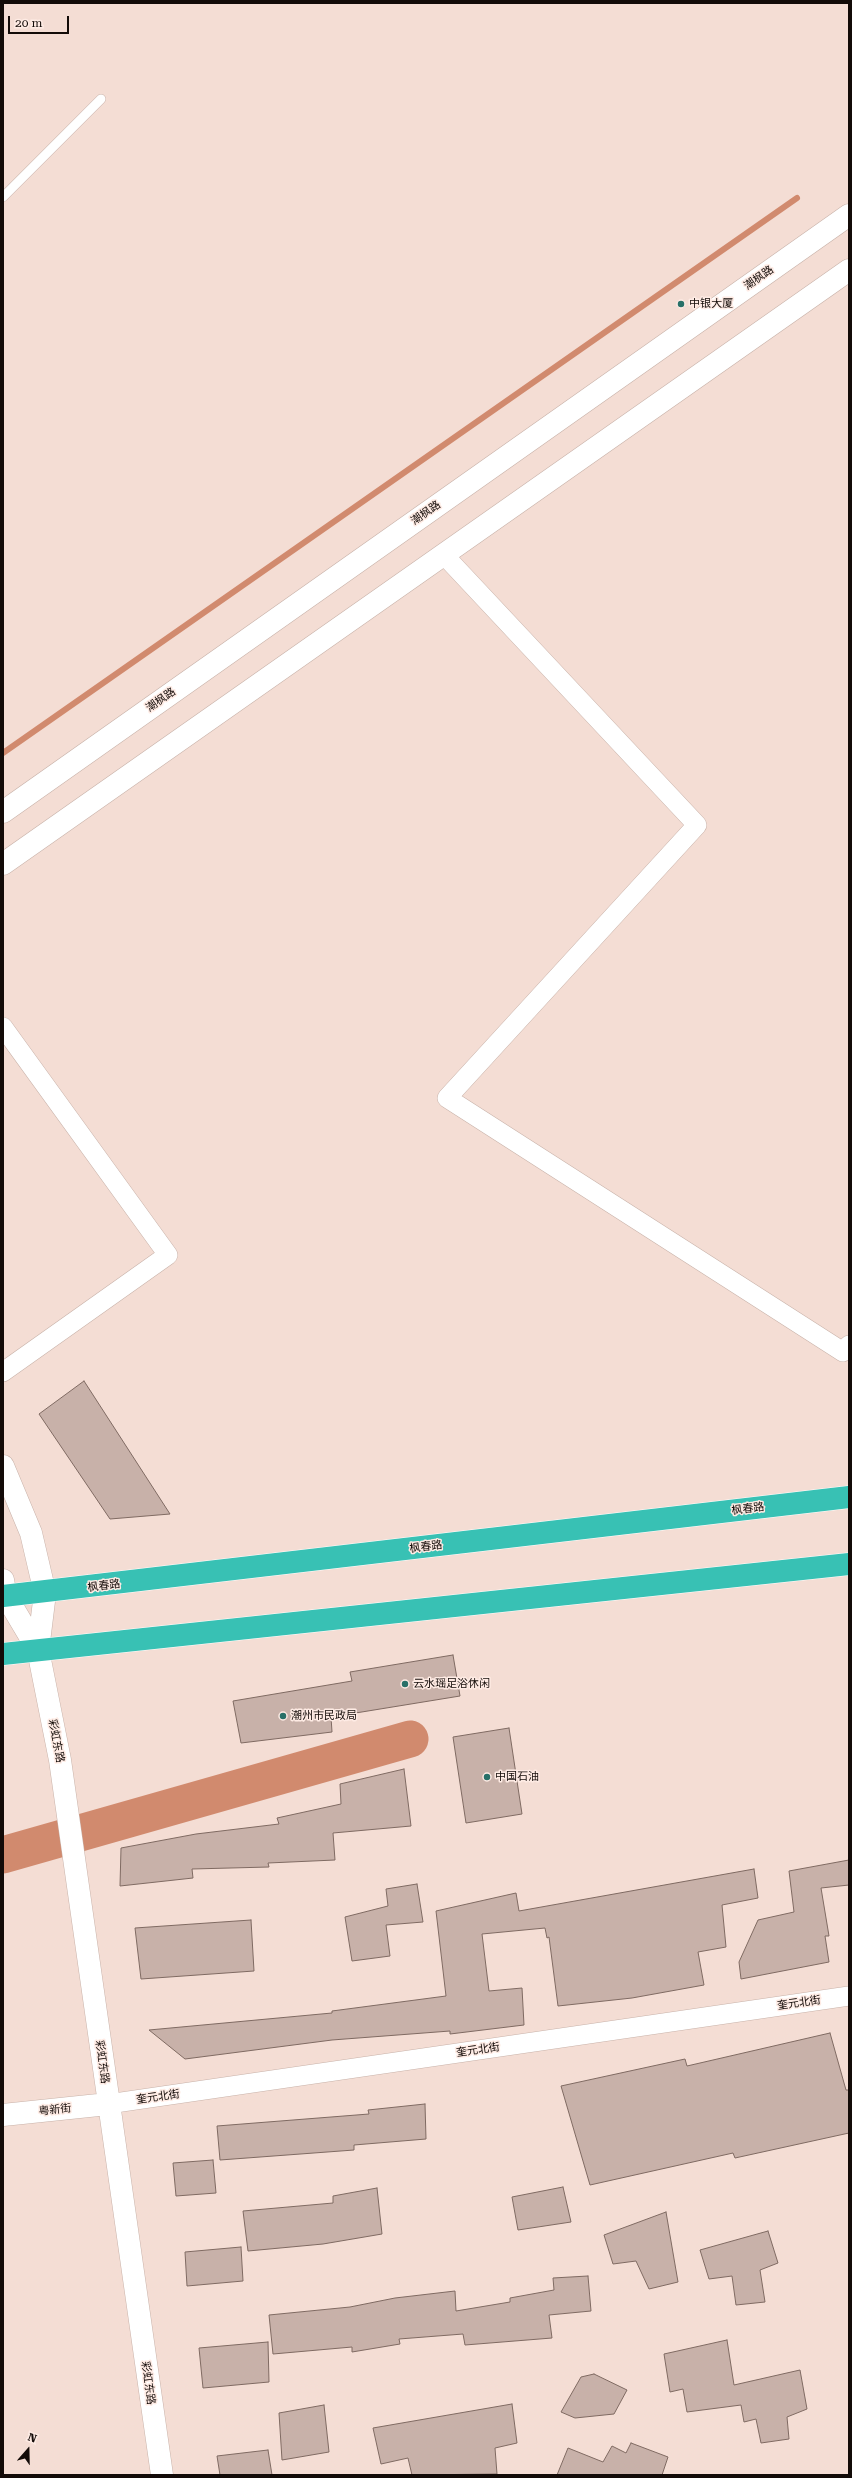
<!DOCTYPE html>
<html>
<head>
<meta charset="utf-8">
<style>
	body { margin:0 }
	#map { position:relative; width:852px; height:2478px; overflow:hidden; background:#f4ddd4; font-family:"Roboto Serif",serif }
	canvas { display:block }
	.frame { position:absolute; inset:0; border:4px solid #130b08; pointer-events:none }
	.north { position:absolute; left:8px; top:2430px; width:40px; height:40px; -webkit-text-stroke:3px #feebe4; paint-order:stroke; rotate:20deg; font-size:11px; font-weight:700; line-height:16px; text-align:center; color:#130b08 }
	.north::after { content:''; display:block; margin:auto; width:14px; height:18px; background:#130b08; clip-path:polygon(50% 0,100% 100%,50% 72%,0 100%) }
	.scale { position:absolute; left:8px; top:16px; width:61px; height:18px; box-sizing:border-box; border:2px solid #130b08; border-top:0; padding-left:5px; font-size:12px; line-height:14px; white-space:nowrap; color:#130b08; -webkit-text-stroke:3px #feebe4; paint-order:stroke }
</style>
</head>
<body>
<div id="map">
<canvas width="852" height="2478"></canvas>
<div class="frame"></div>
<div class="north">N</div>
<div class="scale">20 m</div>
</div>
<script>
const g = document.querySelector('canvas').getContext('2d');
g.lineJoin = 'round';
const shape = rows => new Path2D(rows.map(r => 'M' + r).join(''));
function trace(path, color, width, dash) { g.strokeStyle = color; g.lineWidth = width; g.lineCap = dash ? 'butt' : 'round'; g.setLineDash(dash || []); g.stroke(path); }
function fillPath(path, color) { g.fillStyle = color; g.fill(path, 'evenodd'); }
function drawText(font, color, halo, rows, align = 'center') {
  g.font = font + ' "Roboto Serif","Noto Sans SC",serif'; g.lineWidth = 3; g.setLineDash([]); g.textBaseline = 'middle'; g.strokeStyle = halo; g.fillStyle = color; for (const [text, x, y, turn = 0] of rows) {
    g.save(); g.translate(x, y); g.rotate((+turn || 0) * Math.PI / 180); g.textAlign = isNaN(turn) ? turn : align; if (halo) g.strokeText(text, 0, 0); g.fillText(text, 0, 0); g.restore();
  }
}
trace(shape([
	[3,753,797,198]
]), '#d18a6e', 6);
trace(shape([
	[3,1855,410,1739]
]), '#d18a6e', 37);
const building = shape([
	[84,1381,170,1514,110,1519,39,1414,84,1381],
	[453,1655,460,1696,331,1717,332,1732,241,1743,233,1701,352,1681,350,1672,453,1655],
	[509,1728,522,1814,466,1823,453,1737,509,1728],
	[404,1769,411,1826,333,1833,335,1860,268,1863,269,1867,192,1869,193,1878,120,1886,121,1848,196,1834,279,1824,277,1818,341,1804,340,1784,404,1769],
	[849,1860,849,1885,821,1888,829,1936,825,1936,829,1962,741,1979,739,1962,758,1920,794,1912,789,1871,849,1860],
	[754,1869,758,1898,722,1905,726,1947,698,1952,704,1985,632,1998,558,2006,549,1937,547,1938,545,1928,482,1934,489,1991,522,1988,524,2025,450,2034,450,2031,332,2040,185,2059,149,2030,332,2013,332,2011,446,1996,436,1911,516,1893,519,1911,754,1869],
	[417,1884,423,1922,386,1925,390,1956,352,1961,345,1917,388,1906,386,1889,417,1884],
	[251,1920,254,1971,141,1979,135,1928,251,1920],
	[830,2033,846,2090,849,2090,849,2133,735,2158,733,2153,590,2185,561,2086,685,2059,687,2066,830,2033],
	[425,2104,426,2139,354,2145,354,2150,220,2160,217,2126,369,2114,368,2110,425,2104],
	[213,2160,216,2193,176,2196,173,2163,213,2160],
	[563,2187,571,2222,518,2230,512,2197,563,2187],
	[377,2188,382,2234,323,2244,248,2251,243,2211,333,2203,333,2196,377,2188],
	[666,2212,678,2282,649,2289,636,2261,613,2264,604,2235,666,2212],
	[768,2231,778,2263,760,2270,765,2302,736,2305,732,2276,709,2279,700,2250,768,2231],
	[241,2247,243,2281,187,2286,185,2252,241,2247],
	[588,2276,591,2311,549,2315,552,2338,465,2345,463,2334,399,2339,400,2344,352,2352,352,2347,273,2354,269,2315,350,2307,395,2298,455,2291,456,2311,510,2302,510,2298,554,2290,553,2278,588,2276],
	[727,2340,734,2385,800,2370,807,2409,787,2417,789,2439,761,2443,756,2419,744,2422,741,2405,687,2412,683,2389,670,2392,664,2354,727,2340],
	[268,2342,269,2382,203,2388,199,2348,268,2342],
	[594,2374,627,2390,614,2414,575,2418,561,2412,581,2377,594,2374],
	[512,2404,517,2443,495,2448,497,2474,412,2475,408,2458,381,2464,373,2428,512,2404],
	[324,2405,329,2452,282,2460,279,2413,324,2405],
	[631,2443,668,2457,662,2475,557,2475,568,2448,603,2462,612,2446,626,2453,631,2443],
	[268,2450,272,2475,220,2475,217,2456,268,2450]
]);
fillPath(building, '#c8b1a9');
trace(building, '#7f6a62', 1);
const lane = shape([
	[3,197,101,99]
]);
const street = shape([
	[444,555,697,825,447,1098,843,1352,849,1345],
	[3,1027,168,1255,3,1372],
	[108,2104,849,1996]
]);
const secondary = shape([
	[3,812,849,215],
	[3,864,849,270],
	[3,1466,31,1533,45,1593,38,1650],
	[3,1580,6,1596,38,1650,60,1760,162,2475],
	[3,2115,108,2104]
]);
const highway = shape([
	[3,1596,849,1497],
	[3,1654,849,1564]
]);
trace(lane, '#c8b2a9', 10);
trace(street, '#c8b2a9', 20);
trace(secondary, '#c8b2a9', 23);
trace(highway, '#fff', 23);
trace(lane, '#fff', 9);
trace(street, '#fff', 19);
trace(secondary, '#fff', 22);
trace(highway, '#38c1b4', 22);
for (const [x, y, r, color] of [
	[681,304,4,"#287068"],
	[405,1684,4,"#287068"],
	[283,1716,4,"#287068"],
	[487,1777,4,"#287068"]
]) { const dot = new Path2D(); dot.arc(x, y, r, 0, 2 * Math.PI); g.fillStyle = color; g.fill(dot); trace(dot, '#feebe4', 1.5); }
drawText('11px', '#130b08', '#feebe4', [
	["潮枫路",759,278,-35],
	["潮枫路",426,513,-35],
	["潮枫路",161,700,-35],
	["枫春路",748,1509,-7],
	["枫春路",426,1547,-7],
	["枫春路",104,1586,-7],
	["彩虹东路",56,1741,79],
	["奎元北街",799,2003,-8],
	["奎元北街",478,2050,-8],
	["彩虹东路",102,2062,82],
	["奎元北街",158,2097,-8],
	["粤新街",55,2110,-6],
	["彩虹东路",148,2383,82]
]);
drawText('11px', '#130b08', '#feebe4', [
	["中银大厦",689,304],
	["云水瑶足浴休闲",413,1684],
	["潮州市民政局",291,1716],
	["中国石油",495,1777]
], 'left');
</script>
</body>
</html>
